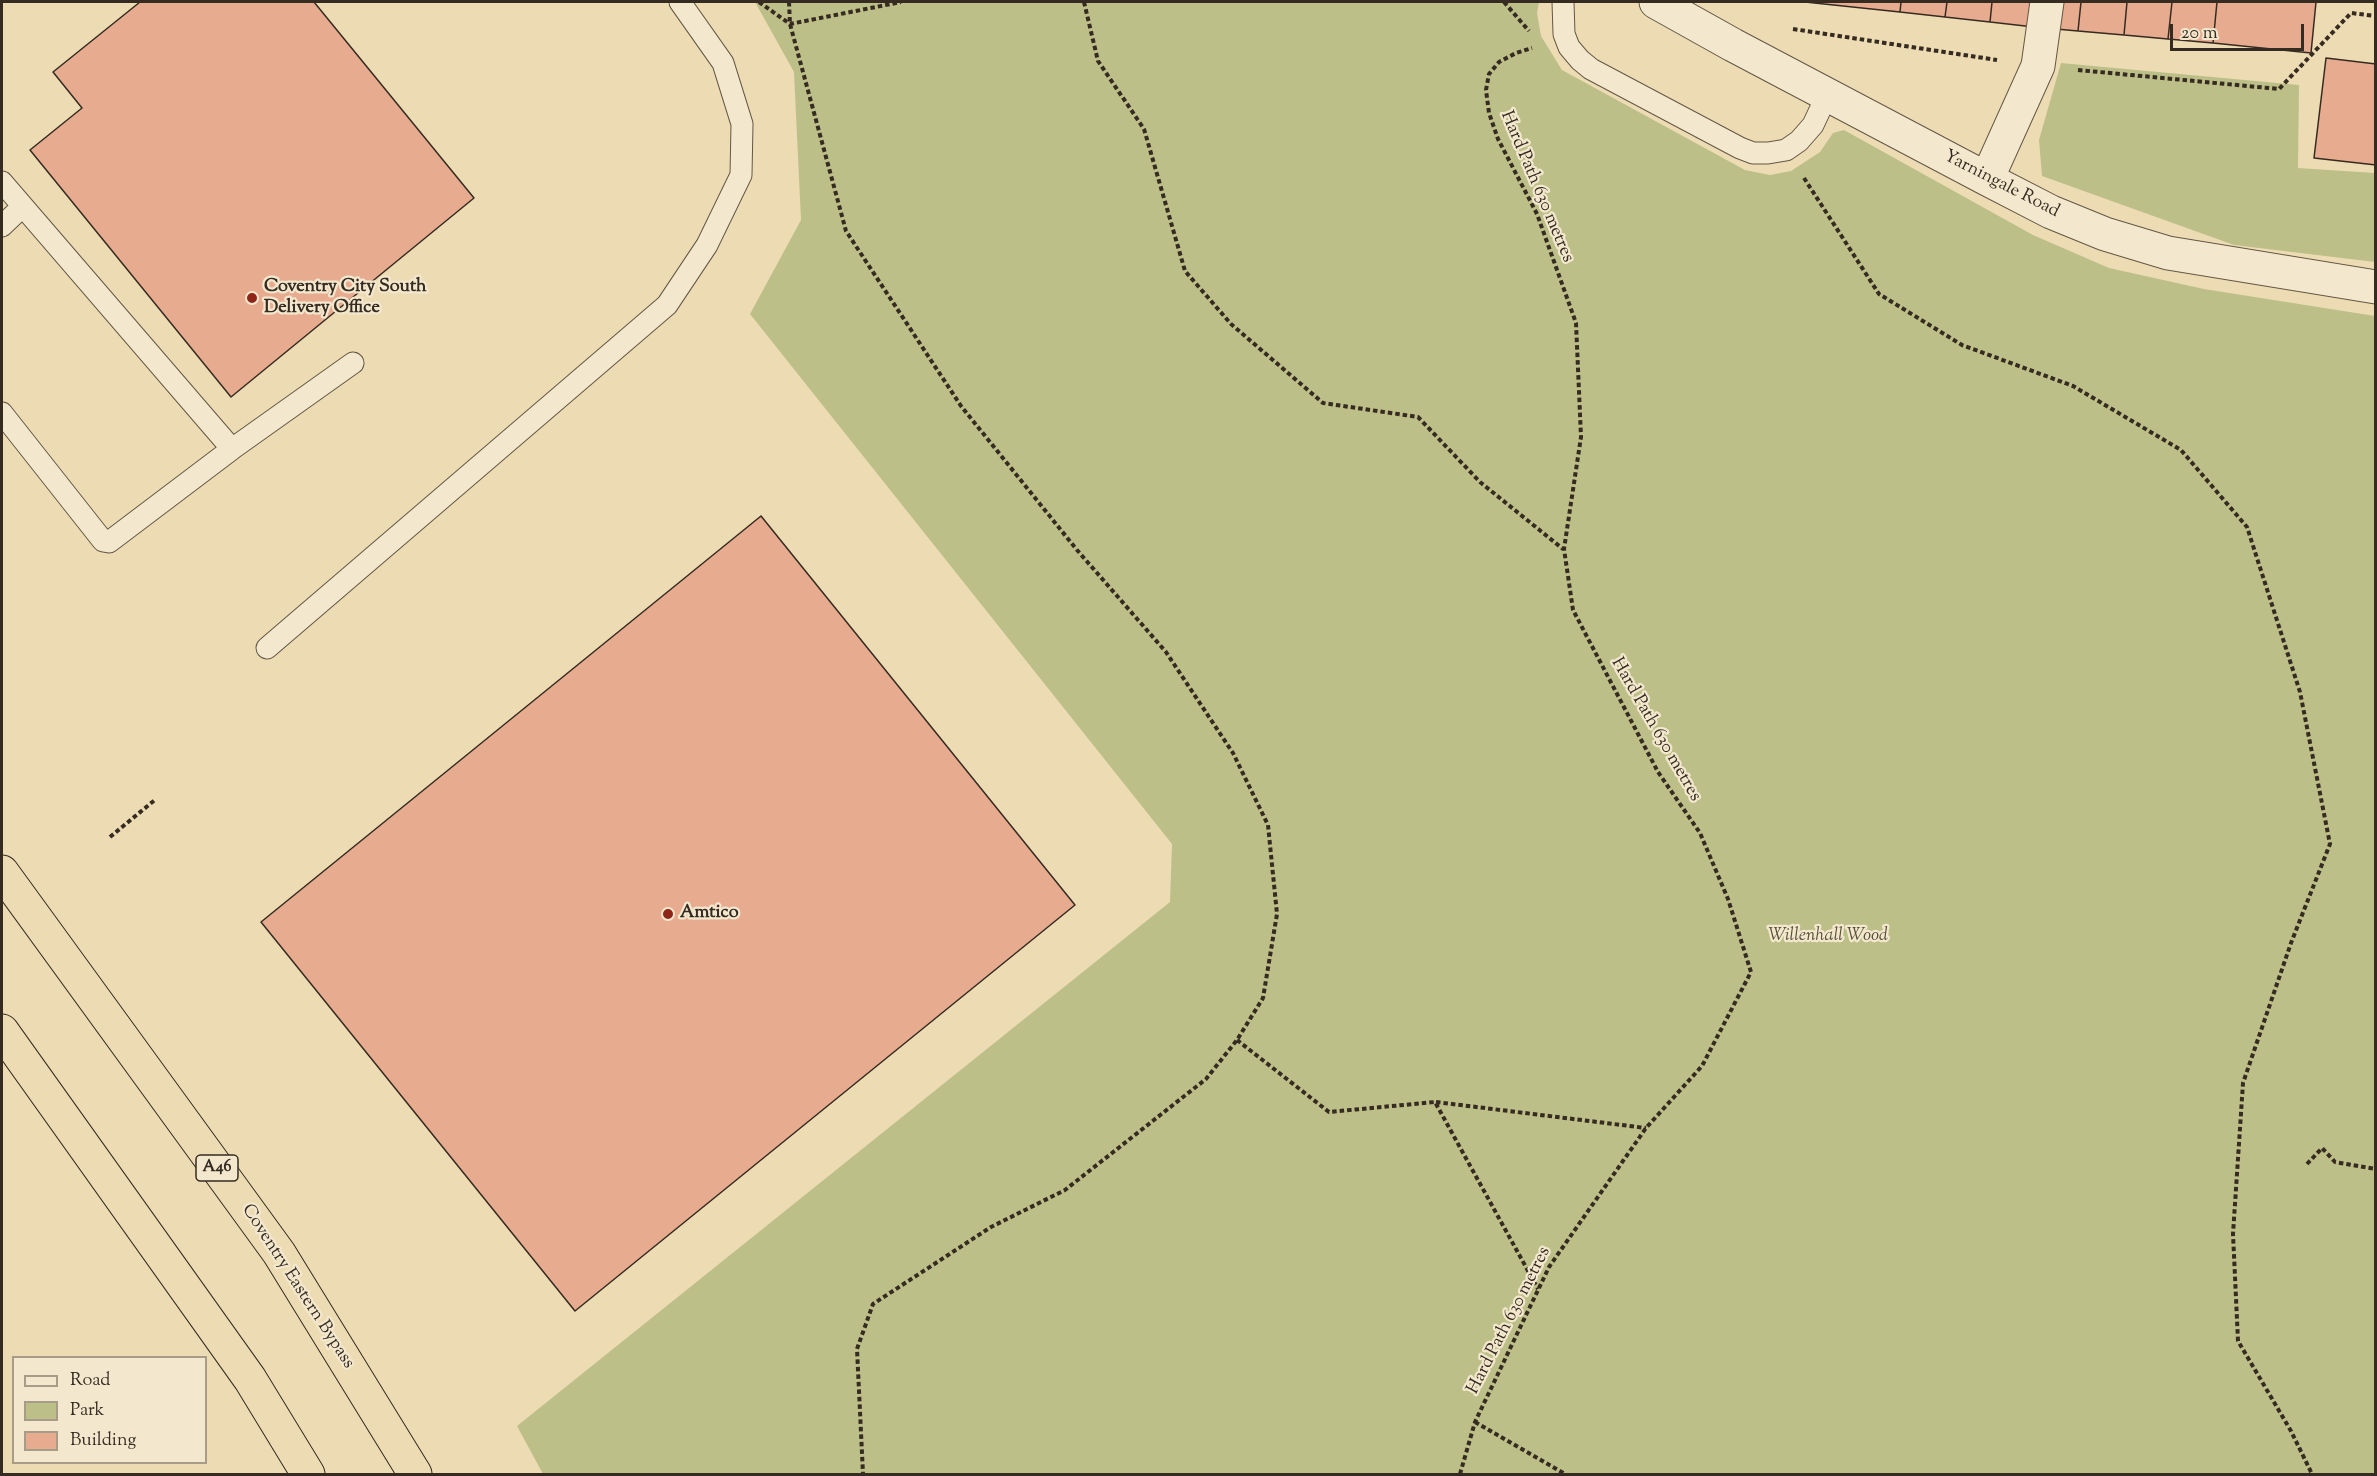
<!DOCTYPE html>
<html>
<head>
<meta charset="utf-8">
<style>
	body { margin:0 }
	#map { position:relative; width:2377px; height:1476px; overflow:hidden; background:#eddcb3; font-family:"Sorts Mill Goudy",serif }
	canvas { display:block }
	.frame { position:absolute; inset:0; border:3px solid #352b20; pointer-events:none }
	.legend { position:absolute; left:12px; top:1356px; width:195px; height:108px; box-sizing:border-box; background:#f3e8ce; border:2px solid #a79c88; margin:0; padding:8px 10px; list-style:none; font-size:18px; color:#352b20 }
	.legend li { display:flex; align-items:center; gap:12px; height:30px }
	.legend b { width:30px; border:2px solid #a79c88 }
	.scale { position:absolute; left:2170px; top:24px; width:134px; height:27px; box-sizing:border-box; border:3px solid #352b20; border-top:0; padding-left:8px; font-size:18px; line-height:21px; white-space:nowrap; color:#352b20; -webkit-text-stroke:4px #f3e8ce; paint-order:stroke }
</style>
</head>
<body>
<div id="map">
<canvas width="2377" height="1476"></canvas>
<div class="frame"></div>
<ul class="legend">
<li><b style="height:8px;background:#f3e8ce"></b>Road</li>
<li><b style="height:16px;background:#bdbf89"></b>Park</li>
<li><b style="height:16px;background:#e7ab90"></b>Building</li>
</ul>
<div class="scale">20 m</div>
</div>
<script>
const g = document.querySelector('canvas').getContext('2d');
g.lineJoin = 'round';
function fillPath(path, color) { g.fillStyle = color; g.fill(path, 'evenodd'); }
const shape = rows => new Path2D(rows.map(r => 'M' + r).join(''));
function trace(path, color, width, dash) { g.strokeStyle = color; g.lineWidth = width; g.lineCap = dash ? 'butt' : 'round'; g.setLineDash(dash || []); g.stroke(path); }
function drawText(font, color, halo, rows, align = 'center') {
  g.font = font + ' "Sorts Mill Goudy",serif'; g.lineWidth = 4.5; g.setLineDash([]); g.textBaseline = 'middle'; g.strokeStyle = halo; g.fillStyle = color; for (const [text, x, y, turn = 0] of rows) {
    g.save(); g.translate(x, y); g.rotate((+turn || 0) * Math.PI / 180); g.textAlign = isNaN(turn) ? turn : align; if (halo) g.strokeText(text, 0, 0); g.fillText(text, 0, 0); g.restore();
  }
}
fillPath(shape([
	[755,2,1539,2,1537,13,1541,36,1562,70,1745,170,1770,175,1791,171,1820,152,1833,133,1844,130,2033,235,2109,268,2204,289,2375,316,2375,1474,543,1474,517,1426,1170,902,1172,844,750,314,801,220,794,72],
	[2061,63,2299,85,2298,168,2375,173,2375,262,2234,245,2042,176,2039,140]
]), '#bdbf89');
const building = shape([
	[140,2,314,2,474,198,231,397,30,150,82,108,53,72,140,2],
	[1805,2,1901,2,1900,12,1805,2],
	[1901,2,1947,2,1945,17,1900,12,1901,2],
	[1947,2,1992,2,1990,22,1945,17,1947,2],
	[1992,2,2037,2,2034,27,1990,22,1992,2],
	[2037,2,2081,2,2078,31,2034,27,2037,2],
	[2081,2,2127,2,2124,35,2078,31,2081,2],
	[2127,2,2172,2,2168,39,2124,35,2127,2],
	[2172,2,2217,2,2213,43,2168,39,2172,2],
	[2217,2,2316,2,2311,53,2213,43,2217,2],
	[2326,58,2376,64,2376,165,2314,158,2326,58],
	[761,516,1075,905,575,1311,261,922,761,516]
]);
fillPath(building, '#e7ab90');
trace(building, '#352b20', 1.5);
const lane = shape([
	[1563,2,1564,34,1569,47,1580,60,1591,69,1740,148,1753,153,1768,153,1786,150,1799,141,1813,125,1827,95],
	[2,182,232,449],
	[2,226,22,207],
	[2,413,103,541,109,542,232,449,353,363],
	[267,648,667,305,707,245,741,175,742,124,723,63,680,2]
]);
const street = shape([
	[1656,2,1733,45,1987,179,2051,212,2105,234,2168,253,2376,287],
	[1987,179,2038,66,2047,2]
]);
const highway = shape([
	[2,872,279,1253,415,1474],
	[2,1031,250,1379,308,1474]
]);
trace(lane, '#635745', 23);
trace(street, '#635745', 35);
trace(highway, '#352b20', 35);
trace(shape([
	[759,2,790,24,901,2],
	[789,2,790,24,846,231,961,406,1077,550,1166,652,1233,753,1268,825,1277,914,1263,998,1237,1040,1206,1079,1065,1190,991,1227,873,1304,857,1349,863,1474],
	[1084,2,1098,61,1144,129,1185,271,1231,324,1323,403,1418,417,1480,482,1563,549],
	[1504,2,1529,31],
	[1793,29,1997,60],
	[2078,70,2279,89,2351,13,2376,16],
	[1804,178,1879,294,1962,345,2073,386,2181,450,2247,527,2300,692,2330,844,2291,943,2243,1083,2233,1234,2238,1341,2291,1431,2312,1474],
	[110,837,156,799],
	[1237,1040,1329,1112,1435,1102,1538,1289],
	[1436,1102,1646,1128],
	[2307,1164,2322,1148,2335,1162,2376,1169],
	[1475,1422,1565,1474],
	[1460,1474,1475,1422,1549,1267,1646,1128,1702,1066,1751,972,1728,899,1700,833,1658,772,1573,610,1564,549,1581,437,1576,323,1537,214,1498,139,1489,113,1486,90,1489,74,1499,62,1516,53,1532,48]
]), '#352b20', 4, [4.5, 3]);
trace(lane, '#f3e8ce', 21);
trace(street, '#f3e8ce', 33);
trace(highway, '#eddcb3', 33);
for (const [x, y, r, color] of [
	[252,298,6,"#8f2418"],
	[668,914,6,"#8f2418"]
]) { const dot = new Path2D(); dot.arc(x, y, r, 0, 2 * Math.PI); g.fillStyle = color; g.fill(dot); trace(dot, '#f3e8ce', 2); }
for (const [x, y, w] of [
	[217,1168,42]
]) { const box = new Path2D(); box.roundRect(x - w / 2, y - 13, w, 26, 4.5); g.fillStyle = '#f3e8ce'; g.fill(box); trace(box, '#352b20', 1.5); }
drawText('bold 16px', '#352b20', null, [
	["A46",217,1168]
]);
drawText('18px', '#352b20', '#f3e8ce', [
	["Yarningale Road",2001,185,27],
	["Hard Path 630 metres",1536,187,67],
	["Hard Path 630 metres",1655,730,60],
	["Coventry Eastern Bypass",297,1287,57],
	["Hard Path 630 metres",1510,1321,-63]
]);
drawText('bold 18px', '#352b20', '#f3e8ce', [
	["Coventry City South",264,288],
	["Delivery Office",264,309],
	["Amtico",680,914]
], 'left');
drawText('italic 18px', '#57503a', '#f3e8ce', [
	["Willenhall Wood",1828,937]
]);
</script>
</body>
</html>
